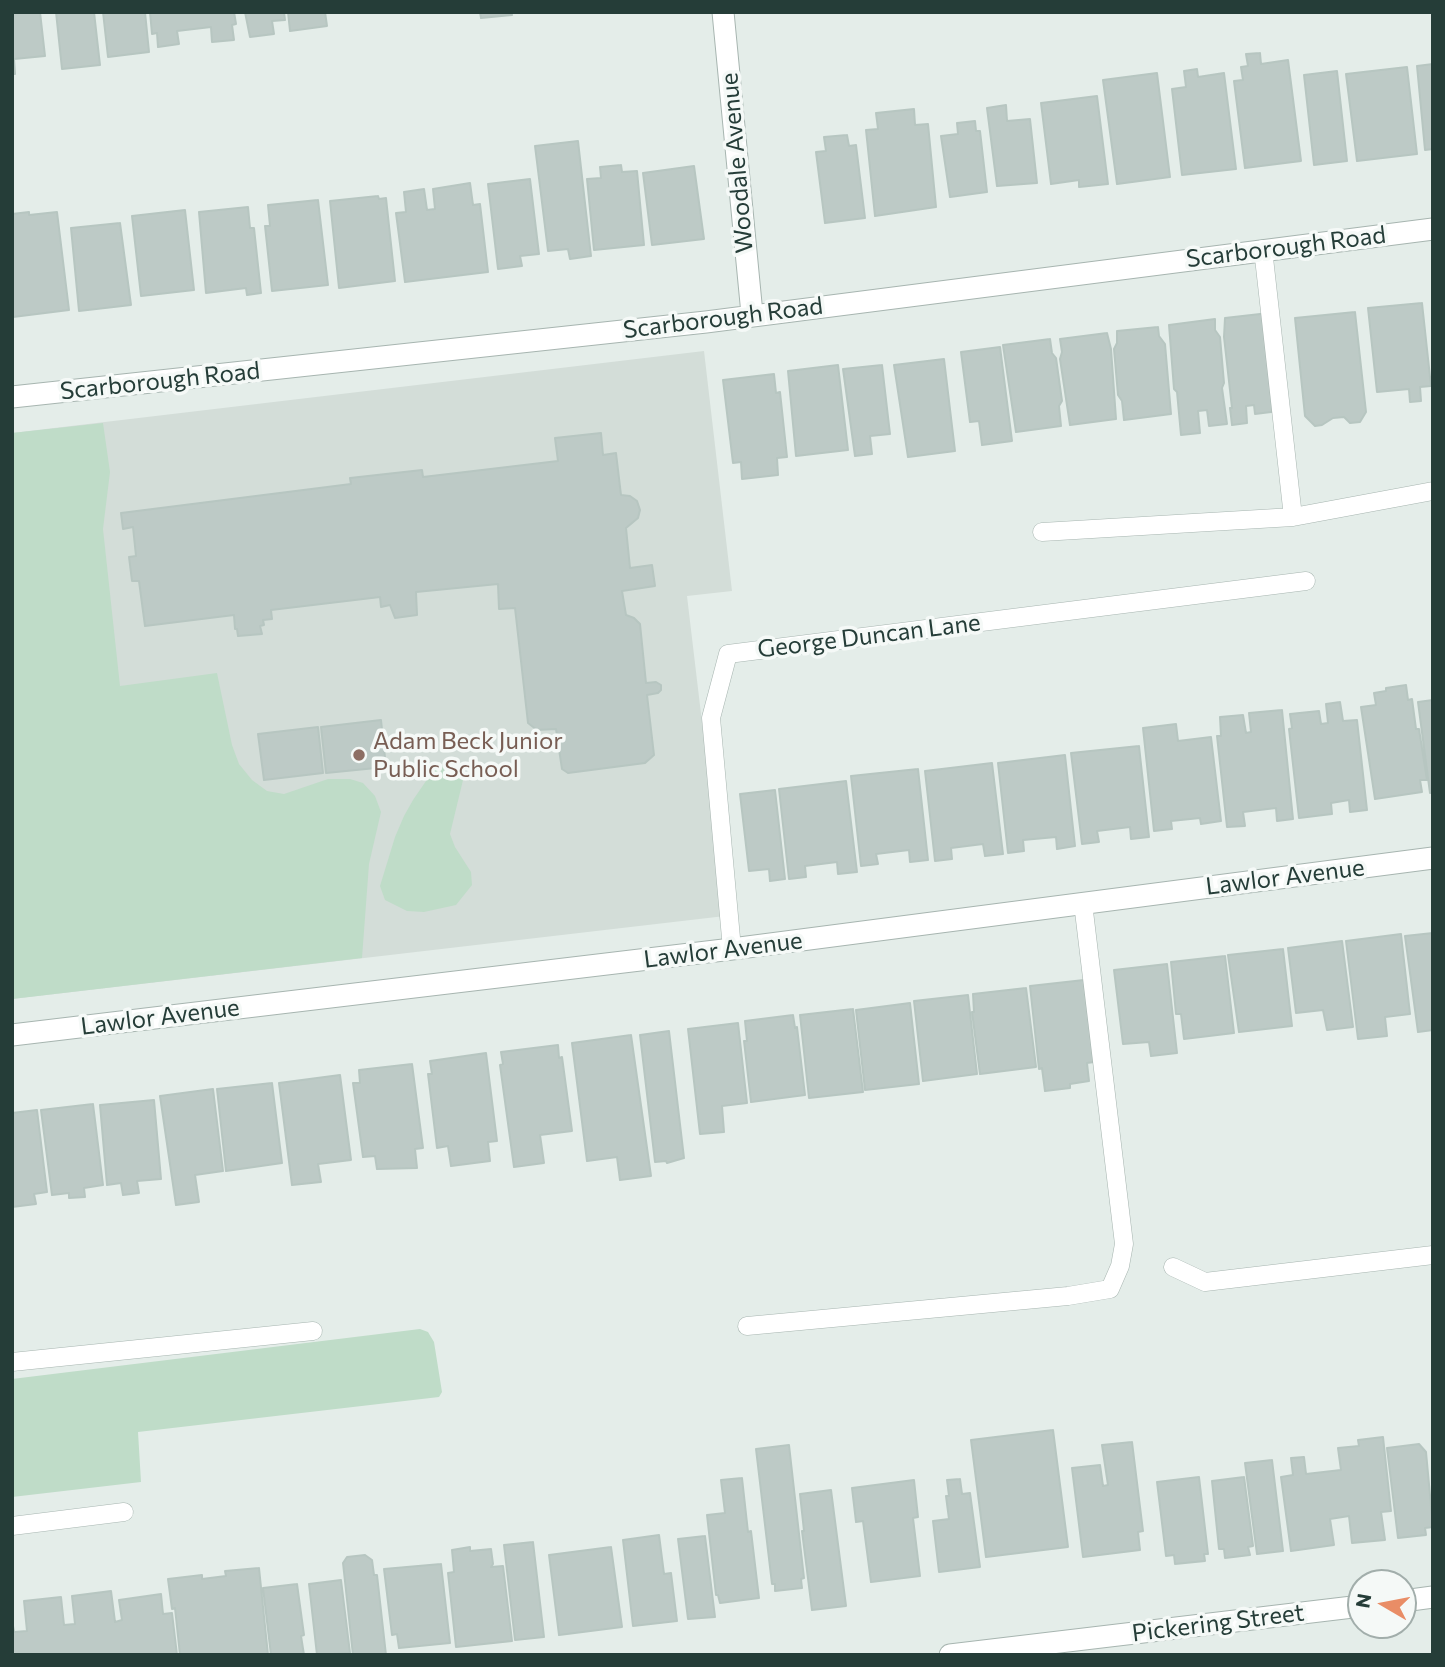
<!DOCTYPE html>
<html>
<head>
<meta charset="utf-8">
<style>
	body { margin:0 }
	#map { position:relative; width:1445px; height:1667px; overflow:hidden; background:#e4ede9; font-family:Commissioner,sans-serif }
	canvas { display:block }
	.frame { position:absolute; inset:0; border:14px solid #253d38; pointer-events:none }
	.north { position:absolute; left:1347px; top:1569px; width:70px; height:70px; box-sizing:border-box; background:#f5f9f7; border:2px solid #a2aeab; border-radius:50%; rotate:280deg; font-size:19px; font-weight:700; line-height:28px; text-align:center; color:#253d38 }
	.north::after { content:''; display:block; margin:auto; width:24px; height:32px; background:#e98d66; clip-path:polygon(50% 0,100% 100%,50% 72%,0 100%) }
</style>
</head>
<body>
<div id="map">
<canvas width="1445" height="1667"></canvas>
<div class="frame"></div>
<div class="north">N</div>
</div>
<script>
const g = document.querySelector('canvas').getContext('2d');
g.lineJoin = 'round';
function fillPath(path, color) { g.fillStyle = color; g.fill(path, 'evenodd'); }
const shape = rows => new Path2D(rows.map(r => 'M' + r).join(''));
function trace(path, color, width, dash) { g.strokeStyle = color; g.lineWidth = width; g.lineCap = dash ? 'butt' : 'round'; g.setLineDash(dash || []); g.stroke(path); }
function drawText(font, color, halo, rows, align = 'center') {
  g.font = font + ' Commissioner,sans-serif'; g.lineWidth = 7; g.setLineDash([]); g.textBaseline = 'middle'; g.strokeStyle = halo; g.fillStyle = color; for (const [text, x, y, turn = 0] of rows) {
    g.save(); g.translate(x, y); g.rotate((+turn || 0) * Math.PI / 180); g.textAlign = isNaN(turn) ? turn : align; if (halo) g.strokeText(text, 0, 0); g.fillText(text, 0, 0); g.restore();
  }
}
fillPath(shape([
	[704,351,732,591,687,596,725,916,12,999,12,433]
]), '#d3ddd8');
fillPath(shape([
	[103,423,110,472,103,529,120,686,217,673,232,745,239,764,252,780,267,791,284,794,328,779,350,779,363,783,375,796,381,812,369,864,362,958,12,999,12,433],
	[437,765,460,768,464,776,450,834,455,847,471,872,472,885,456,905,424,912,407,911,385,900,380,886,395,837,404,816,413,800],
	[420,1329,428,1332,434,1342,442,1392,439,1397,138,1432,141,1482,12,1497,12,1379]
]), '#bfdcc8');
const building = shape([
	[12,12,40,12,45,56,14,59,15,74,12,74,12,12],
	[56,12,94,12,100,65,62,69,56,12],
	[103,12,145,12,149,52,108,57,103,12],
	[150,12,234,12,236,24,232,25,234,40,212,42,211,27,177,31,179,44,158,47,157,33,152,34,150,12],
	[245,12,284,12,285,20,272,21,274,34,250,37,245,12],
	[288,12,325,12,327,26,290,31,288,12],
	[480,12,511,12,512,15,481,18,480,12],
	[1260,53,1261,64,1288,60,1301,161,1245,168,1234,81,1243,80,1241,67,1248,66,1246,54,1260,53],
	[1433,64,1433,149,1425,150,1417,66,1433,64],
	[1407,67,1417,154,1357,161,1346,74,1407,67],
	[1197,69,1198,77,1224,73,1236,169,1182,175,1172,89,1186,87,1184,71,1197,69],
	[1337,71,1347,161,1314,165,1304,75,1337,71],
	[1157,73,1170,177,1117,184,1103,80,1157,73],
	[1097,96,1108,184,1079,187,1079,180,1051,184,1041,103,1097,96],
	[1006,105,1007,121,1030,119,1037,183,997,186,987,108,1006,105],
	[914,109,915,125,928,124,936,207,875,216,866,130,878,129,876,113,914,109],
	[975,121,976,131,980,131,987,192,950,197,941,136,958,134,957,123,975,121],
	[847,135,849,146,856,145,865,218,825,223,816,152,826,151,824,137,847,135],
	[578,141,591,256,570,259,568,249,548,251,535,146,578,141],
	[621,165,622,172,637,171,644,245,594,250,587,179,601,178,600,167,621,165],
	[694,166,704,239,652,245,643,173,694,166],
	[530,179,539,254,520,256,522,266,498,269,488,184,530,179],
	[470,183,473,205,480,204,488,272,405,282,396,213,406,212,404,192,424,189,427,210,435,209,433,189,470,183],
	[378,196,379,199,386,198,395,281,339,288,330,201,378,196],
	[318,200,328,285,272,291,265,226,270,226,268,205,318,200],
	[248,207,250,228,254,228,261,293,247,295,246,288,206,293,199,212,248,207],
	[185,210,194,290,141,296,132,216,185,210],
	[29,212,29,215,57,212,69,310,13,317,12,214,29,212],
	[120,223,131,305,79,311,71,228,120,223],
	[1422,303,1431,386,1420,387,1421,401,1410,402,1409,389,1377,392,1368,308,1422,303],
	[1355,312,1366,412,1360,422,1350,423,1344,417,1333,418,1322,425,1315,426,1305,416,1295,318,1355,312],
	[1269,313,1279,411,1255,414,1254,405,1246,406,1247,423,1232,425,1230,408,1232,408,1224,337,1225,318,1269,313],
	[1215,319,1215,330,1220,337,1224,383,1222,388,1227,424,1209,426,1207,410,1198,411,1200,433,1181,435,1177,392,1174,389,1169,325,1215,319],
	[1158,327,1159,336,1165,344,1171,414,1124,420,1122,401,1118,395,1114,349,1117,343,1117,331,1158,327],
	[1107,333,1111,349,1116,419,1070,425,1060,359,1062,352,1060,339,1107,333],
	[1050,339,1052,353,1056,358,1062,401,1059,406,1061,426,1016,432,1003,345,1050,339],
	[1000,347,1012,441,982,445,979,421,970,422,961,352,1000,347],
	[944,359,955,451,908,457,894,365,944,359],
	[838,365,848,450,796,456,788,371,838,365],
	[882,365,890,434,870,436,872,454,855,456,843,369,882,365],
	[774,374,776,393,780,392,787,457,777,458,778,475,742,479,741,462,733,463,723,380,774,374],
	[601,433,603,455,616,453,621,495,630,496,637,501,640,510,638,518,626,528,630,568,652,565,655,586,622,591,626,615,634,618,640,624,646,683,656,682,661,685,661,690,658,693,647,695,654,755,645,763,568,773,562,769,556,729,537,730,528,723,515,608,499,609,498,584,416,592,417,615,395,618,390,605,381,607,380,597,271,610,272,619,263,620,264,625,260,626,262,634,238,636,237,629,235,629,234,615,145,626,139,581,132,581,129,557,136,556,133,527,123,529,121,513,351,484,350,478,422,470,423,477,558,461,555,438,601,433],
	[1406,685,1408,700,1412,699,1416,729,1419,729,1427,780,1420,780,1422,792,1375,799,1361,707,1376,705,1374,693,1386,691,1386,688,1406,685],
	[1433,700,1433,792,1430,793,1418,702,1433,700],
	[1340,702,1343,721,1357,720,1367,810,1350,812,1349,800,1331,803,1332,814,1299,818,1289,729,1292,728,1290,714,1319,711,1321,724,1328,723,1326,704,1340,702],
	[1282,710,1293,819,1277,821,1276,808,1243,812,1245,826,1227,827,1217,736,1221,736,1220,717,1243,715,1246,733,1251,732,1249,713,1282,710],
	[381,720,386,767,326,773,321,727,381,720],
	[1176,724,1178,741,1211,737,1221,821,1201,824,1200,818,1171,821,1172,829,1154,831,1143,728,1176,724],
	[318,727,323,773,264,780,258,734,318,727],
	[1139,746,1149,837,1131,839,1130,827,1097,831,1099,842,1082,844,1071,753,1139,746],
	[1065,755,1075,846,1057,849,1056,837,1023,840,1024,851,1008,853,998,763,1065,755],
	[992,763,1003,854,985,856,983,844,951,848,952,859,935,861,925,771,992,763],
	[918,769,928,860,910,862,909,850,876,854,878,864,861,866,851,776,918,769],
	[846,781,857,872,838,874,837,862,805,866,806,877,789,879,779,789,846,781],
	[775,790,785,879,770,881,769,869,749,871,740,794,775,790],
	[1433,933,1433,1030,1418,1032,1405,936,1433,933],
	[1401,934,1410,1014,1385,1017,1387,1036,1358,1039,1346,941,1401,934],
	[1342,941,1353,1027,1327,1030,1323,1010,1296,1013,1288,948,1342,941],
	[1283,949,1292,1026,1239,1032,1228,955,1283,949],
	[1225,956,1234,1033,1184,1039,1181,1014,1176,1014,1171,962,1225,956],
	[1167,964,1177,1053,1151,1056,1149,1042,1123,1044,1114,970,1167,964],
	[1084,980,1094,1062,1087,1063,1089,1081,1070,1084,1070,1088,1045,1091,1042,1068,1039,1069,1030,986,1084,980],
	[1026,988,1036,1067,980,1074,972,1012,974,1012,973,994,1026,988],
	[968,995,977,1074,923,1081,914,1001,968,995],
	[910,1003,919,1084,865,1090,856,1010,910,1003],
	[853,1009,863,1092,809,1098,800,1015,853,1009],
	[793,1015,795,1028,797,1027,805,1095,751,1102,744,1041,747,1041,745,1021,793,1015],
	[738,1023,747,1103,722,1106,724,1132,700,1134,688,1029,738,1023],
	[669,1031,684,1158,667,1163,666,1161,655,1162,640,1035,669,1031],
	[631,1035,651,1176,620,1180,617,1157,587,1161,572,1043,631,1035],
	[558,1045,559,1058,562,1057,572,1131,540,1135,544,1163,514,1167,500,1065,503,1064,501,1052,558,1045],
	[486,1053,497,1141,488,1142,490,1161,451,1166,448,1146,437,1148,428,1074,432,1074,430,1061,486,1053],
	[412,1064,423,1148,415,1149,417,1168,377,1169,375,1156,363,1157,353,1083,360,1083,359,1070,412,1064],
	[340,1075,351,1160,318,1164,321,1182,292,1185,279,1083,340,1075],
	[272,1083,282,1163,226,1171,217,1089,272,1083],
	[213,1089,223,1171,195,1175,199,1202,176,1205,160,1096,213,1089],
	[154,1100,161,1179,137,1181,139,1193,123,1195,121,1183,107,1185,100,1105,154,1100],
	[93,1104,103,1185,84,1188,85,1197,69,1198,69,1193,52,1195,41,1110,93,1104],
	[37,1110,47,1192,34,1194,36,1204,12,1207,12,1113,37,1110],
	[1053,1430,1068,1547,986,1557,971,1440,1053,1430],
	[1383,1437,1391,1511,1381,1512,1385,1540,1352,1543,1349,1516,1330,1519,1334,1545,1291,1551,1281,1477,1293,1475,1291,1458,1304,1457,1306,1474,1341,1470,1338,1448,1359,1446,1358,1440,1383,1437],
	[1132,1442,1143,1531,1138,1532,1140,1550,1083,1557,1072,1468,1100,1465,1103,1486,1108,1485,1102,1445,1132,1442],
	[1419,1444,1426,1452,1433,1527,1425,1528,1426,1535,1398,1538,1387,1448,1419,1444],
	[789,1445,804,1578,801,1579,802,1588,775,1591,775,1584,772,1584,756,1449,789,1445],
	[1272,1460,1283,1551,1257,1554,1245,1463,1272,1460],
	[1199,1477,1208,1554,1204,1554,1205,1561,1175,1564,1174,1555,1166,1556,1157,1482,1199,1477],
	[1244,1477,1253,1546,1248,1547,1250,1555,1225,1558,1224,1549,1219,1549,1212,1481,1244,1477],
	[742,1478,748,1532,751,1531,759,1598,720,1603,718,1595,716,1595,707,1515,725,1513,721,1480,742,1478],
	[960,1479,962,1494,970,1493,980,1567,939,1572,933,1521,949,1519,946,1496,949,1496,947,1480,960,1479],
	[914,1480,918,1517,913,1518,920,1576,871,1582,863,1521,856,1522,852,1488,914,1480],
	[831,1490,846,1606,812,1610,802,1531,804,1531,800,1494,831,1490],
	[659,1535,664,1574,671,1573,677,1621,633,1626,623,1540,659,1535],
	[705,1536,715,1617,688,1619,678,1539,705,1536],
	[533,1542,544,1637,515,1640,504,1545,533,1542],
	[470,1547,470,1551,491,1549,493,1564,491,1567,503,1566,512,1641,456,1647,448,1573,454,1572,452,1550,470,1547],
	[611,1547,622,1627,559,1635,549,1555,611,1547],
	[365,1555,372,1560,374,1575,377,1575,386,1655,353,1655,343,1563,347,1557,365,1555],
	[441,1564,450,1643,399,1648,397,1634,392,1635,384,1569,441,1564],
	[259,1568,268,1655,180,1655,175,1608,172,1609,168,1579,202,1575,202,1579,226,1576,225,1571,259,1568],
	[341,1580,350,1653,317,1655,309,1584,341,1580],
	[297,1584,304,1635,301,1636,304,1655,271,1655,263,1588,297,1584],
	[111,1591,115,1622,122,1620,119,1600,161,1594,163,1614,172,1613,177,1655,12,1655,12,1620,14,1632,27,1631,24,1601,61,1597,64,1625,75,1624,72,1596,111,1591]
]);
fillPath(building, '#bdcac6');
trace(building, '#b7c6c1', 2);
const lane = shape([
	[1263,249,1293,517],
	[1042,532,1293,517,1433,491],
	[732,949,711,718,728,654,1306,581],
	[1173,1267,1205,1282,1433,1255],
	[747,1326,1068,1296,1110,1289,1120,1266,1124,1244,1083,903],
	[12,1362,313,1331],
	[12,1526,124,1512]
]);
const street = shape([
	[723,12,752,314],
	[12,397,706,322,1433,229],
	[12,1035,732,949,1433,858],
	[1403,1601,1433,1597],
	[950,1655,1361,1606]
]);
trace(lane, '#a7b5b0', 19);
trace(street, '#a7b5b0', 23);
trace(lane, '#fff', 18);
trace(street, '#fff', 21);
for (const [x, y, r, color] of [
	[359,755,7,"#8d6e63"]
]) { const dot = new Path2D(); dot.arc(x, y, r, 0, 2 * Math.PI); g.fillStyle = color; g.fill(dot); trace(dot, '#f5f9f7', 2.5); }
drawText('24px', '#253d38', '#f5f9f7', [
	["Woodale Avenue",737,163,-95],
	["Scarborough Road",1286,247,-7],
	["Scarborough Road",723,318,-7],
	["Scarborough Road",160,381,-6],
	["George Duncan Lane",869,636,-7],
	["Lawlor Avenue",1285,877,-7],
	["Lawlor Avenue",723,950,-7],
	["Lawlor Avenue",160,1017,-7],
	["Pickering Street",1218,1623,-7]
]);
drawText('24px', '#785e54', '#f5f9f7', [
	["Adam Beck Junior",373,741],
	["Public School",373,769]
], 'left');
</script>
</body>
</html>
